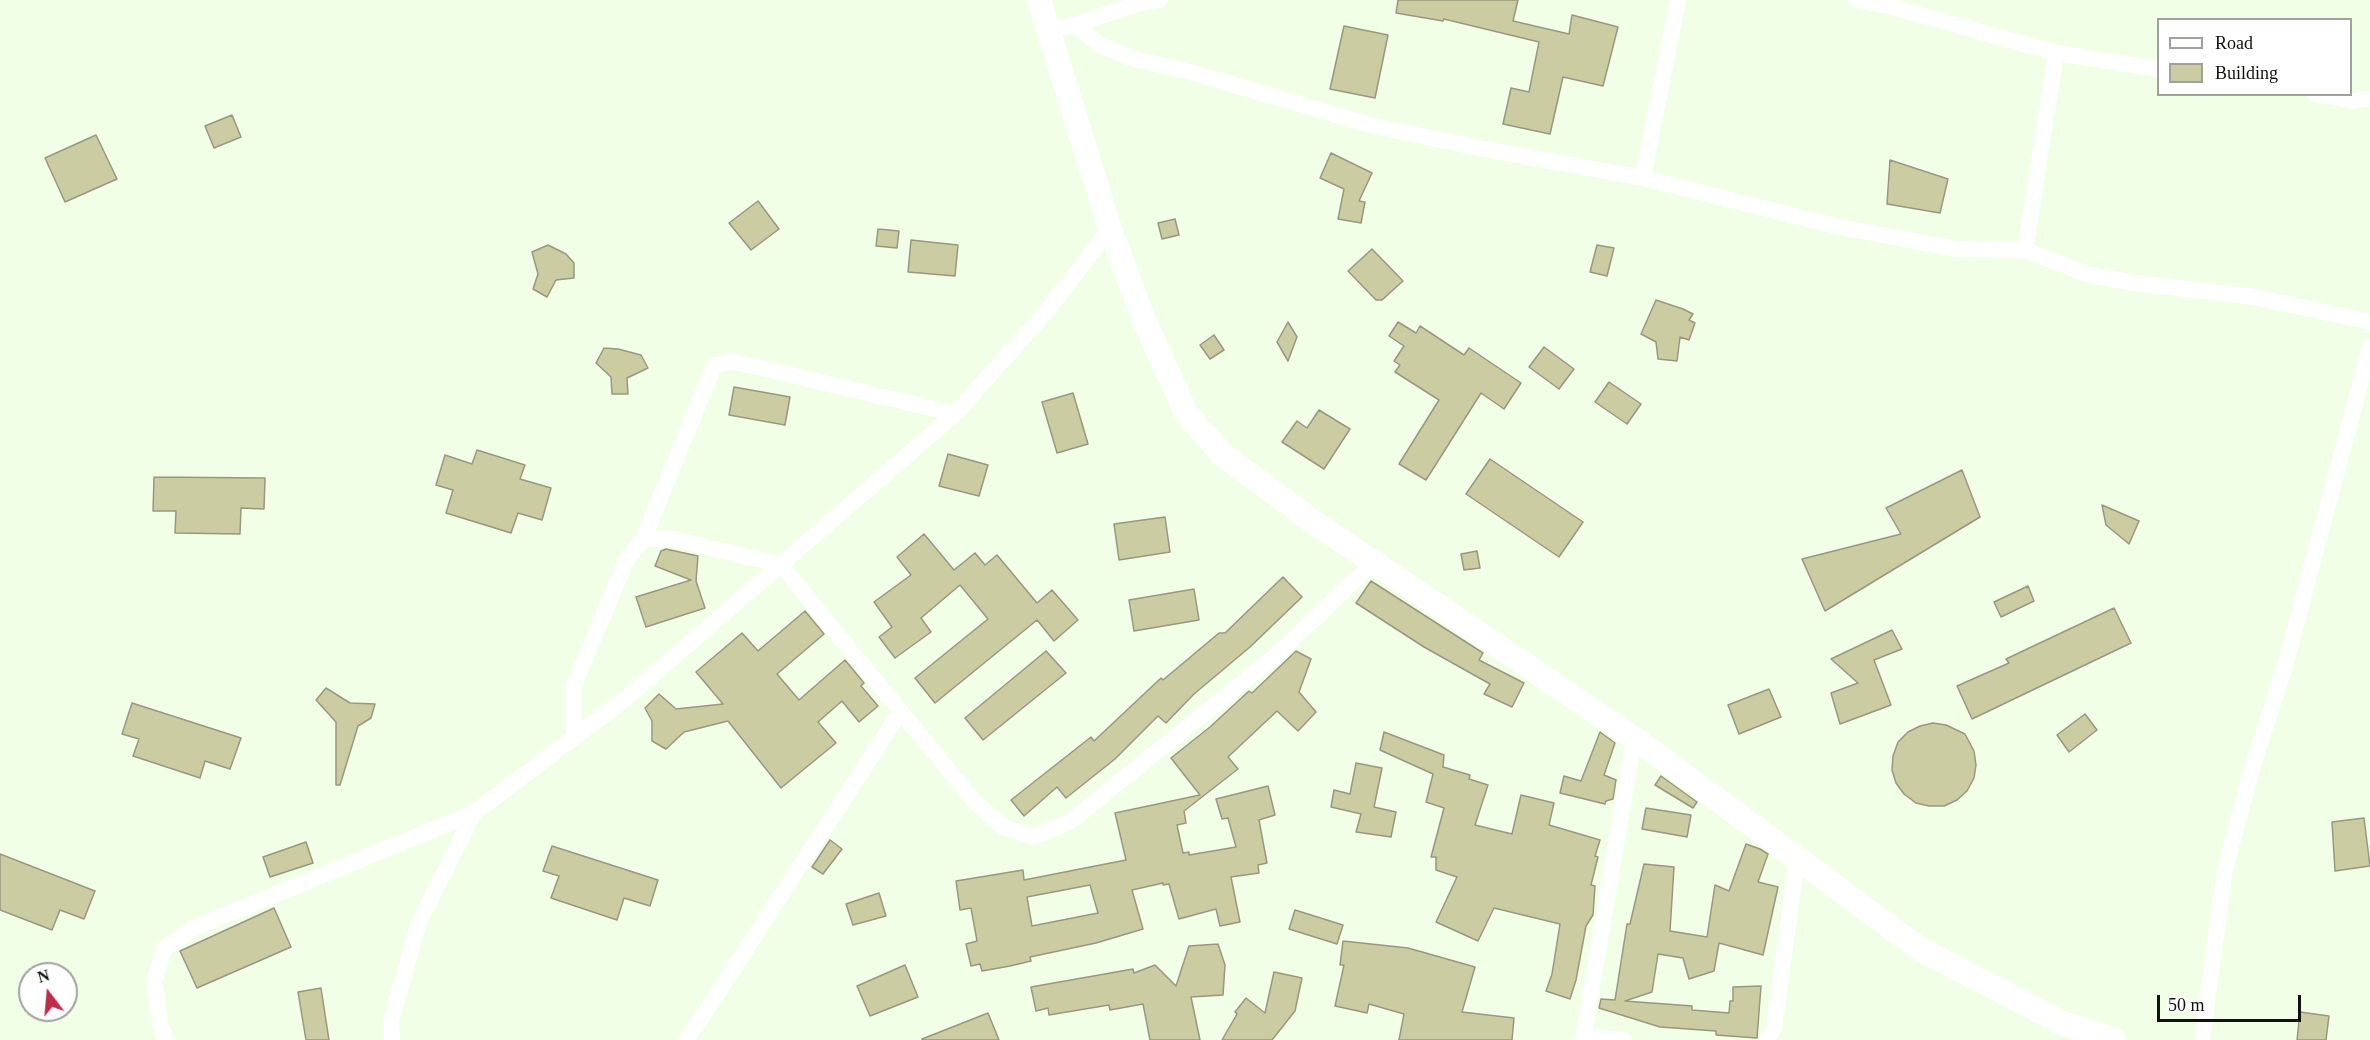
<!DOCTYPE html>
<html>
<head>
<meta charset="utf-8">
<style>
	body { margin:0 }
	#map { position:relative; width:2370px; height:1040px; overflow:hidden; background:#f2ffe7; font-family:"Times New Roman",serif }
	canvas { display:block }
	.legend { position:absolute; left:2157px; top:18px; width:195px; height:78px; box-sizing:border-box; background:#fff; border:2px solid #9fa19d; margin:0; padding:8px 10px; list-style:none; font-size:18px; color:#0f130b }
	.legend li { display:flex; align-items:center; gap:12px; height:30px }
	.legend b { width:30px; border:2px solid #9fa19d }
	.north { position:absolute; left:18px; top:962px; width:60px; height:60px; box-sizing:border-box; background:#fff; border:2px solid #9fa19d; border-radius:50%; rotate:344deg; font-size:16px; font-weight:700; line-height:24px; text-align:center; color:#0f130b }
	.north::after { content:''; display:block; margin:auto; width:21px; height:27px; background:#bd2d48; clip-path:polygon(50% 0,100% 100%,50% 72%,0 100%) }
	.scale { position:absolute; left:2157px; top:995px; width:144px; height:27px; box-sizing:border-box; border:3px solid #0f130b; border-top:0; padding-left:8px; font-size:18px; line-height:21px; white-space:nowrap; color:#0f130b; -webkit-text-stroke:4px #fff; paint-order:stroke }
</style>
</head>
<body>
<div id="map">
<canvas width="2370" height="1040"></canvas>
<ul class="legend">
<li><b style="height:8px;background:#fff"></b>Road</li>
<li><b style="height:16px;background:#cccca2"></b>Building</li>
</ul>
<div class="north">N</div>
<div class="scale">50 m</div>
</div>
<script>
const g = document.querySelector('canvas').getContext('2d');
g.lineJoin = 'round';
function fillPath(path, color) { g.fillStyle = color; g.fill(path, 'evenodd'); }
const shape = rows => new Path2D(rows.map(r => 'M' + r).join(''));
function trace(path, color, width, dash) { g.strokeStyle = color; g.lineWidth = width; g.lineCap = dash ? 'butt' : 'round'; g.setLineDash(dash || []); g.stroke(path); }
const building = shape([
	[1398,0,1518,0,1513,21,1569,34,1572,15,1618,27,1603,86,1563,77,1550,134,1503,124,1511,88,1529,92,1539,42,1444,19,1443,21,1396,13,1398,0],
	[1344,26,1388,35,1375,98,1330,89,1344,26],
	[232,115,241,137,214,148,205,126,232,115],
	[96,135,117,179,65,202,45,158,96,135],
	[1331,153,1372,173,1359,201,1365,202,1361,223,1338,219,1344,189,1320,178,1331,153],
	[1890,160,1948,179,1940,213,1887,204,1890,160],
	[758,201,779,229,751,250,729,223,758,201],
	[1175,219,1179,235,1162,239,1158,223,1175,219],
	[878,229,899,231,897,248,876,246,878,229],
	[911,240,958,245,955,276,908,272,911,240],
	[548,245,566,254,574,263,574,278,556,280,547,297,533,289,538,274,532,252,548,245],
	[1597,245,1614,248,1607,276,1590,272,1597,245],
	[1372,249,1403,281,1382,300,1376,300,1348,271,1372,249],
	[1656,300,1683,309,1693,314,1689,320,1695,323,1689,340,1680,337,1677,361,1658,359,1656,342,1641,334,1656,300],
	[1288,322,1297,337,1288,361,1277,342,1288,322],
	[1398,322,1416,333,1420,326,1464,355,1469,348,1521,383,1504,409,1481,393,1426,480,1399,464,1439,400,1395,372,1400,365,1394,361,1404,346,1389,336,1398,322],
	[1214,335,1224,350,1210,359,1200,345,1214,335],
	[1544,347,1574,369,1559,389,1529,367,1544,347],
	[604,348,618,349,641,355,648,368,627,378,628,394,612,394,611,377,596,363,604,348],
	[1609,382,1641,404,1627,424,1595,402,1609,382],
	[734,387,790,397,785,425,729,415,734,387],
	[1073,393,1088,444,1057,453,1042,402,1073,393],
	[1319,410,1350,429,1324,469,1282,442,1297,421,1307,428,1319,410],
	[477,450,525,465,520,479,551,488,542,520,518,513,511,533,446,513,453,490,436,485,445,455,472,464,477,450],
	[948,454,988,465,979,496,939,486,948,454],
	[1490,459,1583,522,1559,557,1466,494,1490,459],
	[1962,470,1980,517,1825,611,1802,559,1901,534,1886,508,1962,470],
	[154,477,265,478,264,509,241,508,240,534,175,533,176,511,153,511,154,477],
	[2102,505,2139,521,2129,544,2106,525,2102,505],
	[1165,517,1170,552,1119,560,1114,524,1165,517],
	[924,534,954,570,975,553,985,565,997,555,1037,603,1052,590,1078,620,1054,641,1037,620,935,703,915,678,988,619,960,585,921,618,931,632,895,658,879,637,892,627,874,602,911,575,897,557,924,534],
	[666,549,698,556,696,581,705,608,646,627,636,597,691,580,655,566,661,551,666,549],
	[1477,551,1480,568,1464,570,1461,554,1477,551],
	[1283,577,1302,597,1250,647,1194,694,1166,723,1158,716,1115,759,1066,798,1057,787,1024,816,1011,800,1091,737,1094,741,1161,678,1163,680,1219,633,1225,633,1283,577],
	[1371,581,1483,653,1479,660,1524,683,1512,707,1484,694,1490,684,1424,647,1356,603,1371,581],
	[2028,586,2034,601,2001,617,1994,602,2028,586],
	[1194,589,1199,620,1134,631,1129,600,1194,589],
	[2114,608,2131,643,1972,719,1957,686,2009,663,2006,659,2114,608],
	[805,611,824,634,777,674,799,700,845,660,864,683,861,686,878,706,859,722,842,701,818,722,836,743,781,788,728,721,684,732,666,749,652,741,652,721,645,708,659,694,676,709,723,704,696,672,742,633,758,651,805,611],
	[1892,630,1902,649,1874,660,1891,705,1840,724,1831,693,1858,683,1831,659,1892,630],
	[1046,651,1066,673,983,740,965,718,1046,651],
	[1296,651,1311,659,1299,692,1316,712,1298,731,1277,711,1228,757,1238,769,1184,811,1186,823,1177,825,1183,853,1189,852,1189,855,1236,847,1228,818,1222,819,1216,799,1268,786,1275,815,1259,820,1267,863,1258,865,1259,873,1231,877,1240,922,1220,926,1216,909,1179,919,1169,884,1163,885,1163,883,1132,890,1143,929,1096,943,1030,957,1031,961,1010,966,982,971,980,964,971,966,966,944,977,941,971,908,960,910,956,881,1023,870,1024,880,1126,860,1115,813,1200,795,1171,758,1210,727,1249,691,1252,693,1296,651],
	[1090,885,1098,913,1032,926,1027,897,1090,885],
	[326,688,350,703,375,704,371,718,358,726,340,785,336,785,336,722,316,700,326,688],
	[1769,689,1781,717,1739,734,1728,705,1769,689],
	[132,703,241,738,230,769,205,761,200,778,133,756,139,739,122,734,132,703],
	[2085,714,2097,730,2069,752,2057,735,2085,714],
	[1933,723,1946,725,1965,734,1974,751,1976,765,1974,778,1967,791,1957,800,1944,806,1929,806,1916,803,1904,794,1896,783,1892,770,1893,756,1898,742,1908,732,1920,726,1933,723],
	[1384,732,1444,755,1443,767,1470,775,1469,779,1488,785,1475,825,1512,834,1521,795,1554,803,1549,825,1600,840,1595,856,1598,857,1591,885,1595,886,1593,915,1586,926,1576,980,1570,999,1546,991,1552,974,1560,924,1494,908,1478,941,1436,922,1457,877,1436,870,1436,857,1431,857,1444,808,1426,802,1433,774,1380,750,1384,732],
	[1600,732,1615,743,1604,775,1616,780,1613,799,1606,801,1605,804,1560,793,1564,776,1581,781,1600,732],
	[1356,763,1382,768,1374,807,1396,812,1391,837,1356,832,1361,814,1331,807,1334,790,1350,794,1356,763],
	[1661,776,1697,802,1693,808,1655,785,1661,776],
	[1646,808,1691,815,1687,837,1642,829,1646,808],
	[2364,818,2370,866,2335,871,2332,822,2364,818],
	[830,840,842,849,823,874,812,867,830,840],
	[306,842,313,863,270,877,263,857,306,842],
	[1746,844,1760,849,1768,854,1758,882,1778,887,1763,955,1719,943,1714,971,1689,979,1683,958,1658,954,1652,992,1625,1001,1692,1006,1692,1010,1729,1013,1730,1001,1733,1001,1733,987,1761,986,1757,1038,1716,1035,1716,1031,1660,1027,1599,1008,1601,999,1615,1000,1627,924,1630,924,1644,864,1674,867,1670,931,1707,937,1715,885,1729,891,1746,844],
	[552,846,658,880,650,906,624,898,617,920,551,898,559,876,543,871,552,846],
	[0,854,95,891,84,919,60,910,52,930,0,910,0,854],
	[879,893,886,916,853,925,846,904,879,893],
	[274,908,291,947,197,988,180,951,274,908],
	[1295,910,1343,925,1337,944,1289,929,1295,910],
	[1343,941,1408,948,1475,967,1462,1012,1514,1018,1512,1040,1399,1040,1404,1014,1369,1004,1367,1013,1335,1006,1344,965,1340,965,1343,941],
	[1218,944,1225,965,1223,995,1191,997,1200,1040,1150,1040,1143,1004,1110,1010,1109,1005,1049,1015,1048,1008,1036,1011,1031,987,1133,969,1134,973,1155,965,1176,986,1189,946,1218,944],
	[905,965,918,997,870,1016,857,986,905,965],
	[1274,972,1302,978,1295,1011,1272,1040,1222,1040,1237,1014,1235,1012,1246,998,1265,1013,1274,972],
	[321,988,329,1040,306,1040,298,992,321,988],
	[2300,1012,2329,1016,2326,1040,2297,1040,2300,1012],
	[988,1013,999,1040,922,1040,922,1039,988,1013]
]);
fillPath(building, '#cccca2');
trace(building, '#989880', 1.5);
trace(shape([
	[1856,0,1888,6,2056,53,2158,69],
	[1075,25,1100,45,1131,58,1190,72,1374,126,1484,149,1643,178,1835,226,1956,249,2025,250,2089,275,2135,283,2254,297,2370,322],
	[1048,29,1075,25,1140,3,1160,0],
	[2315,94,2354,101,2370,98],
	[1643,178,1678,0],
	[2025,250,2056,53],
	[643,540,714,366,732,361,955,414],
	[574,738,574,685,627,559,643,540,670,538,781,565,973,800,1003,827,1034,837,1071,821,1273,658,1374,562],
	[1584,1037,1624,1040],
	[167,1040,161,1028,154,982,164,949,194,928,474,813],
	[392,1040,391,1021,419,922,474,813,624,700,955,414,1046,312,1110,229],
	[687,1040,901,711],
	[1583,1040,1634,738],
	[1767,1040,1774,1029,1797,858],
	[2202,1040,2225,869,2253,765,2285,666,2370,347]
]), '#fff', 16);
trace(shape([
	[1039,0,1110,229,1144,320,1186,413,1223,455,1311,520,1634,738,1920,949,2060,1022,2114,1040]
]), '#fff', 24);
</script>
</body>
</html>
